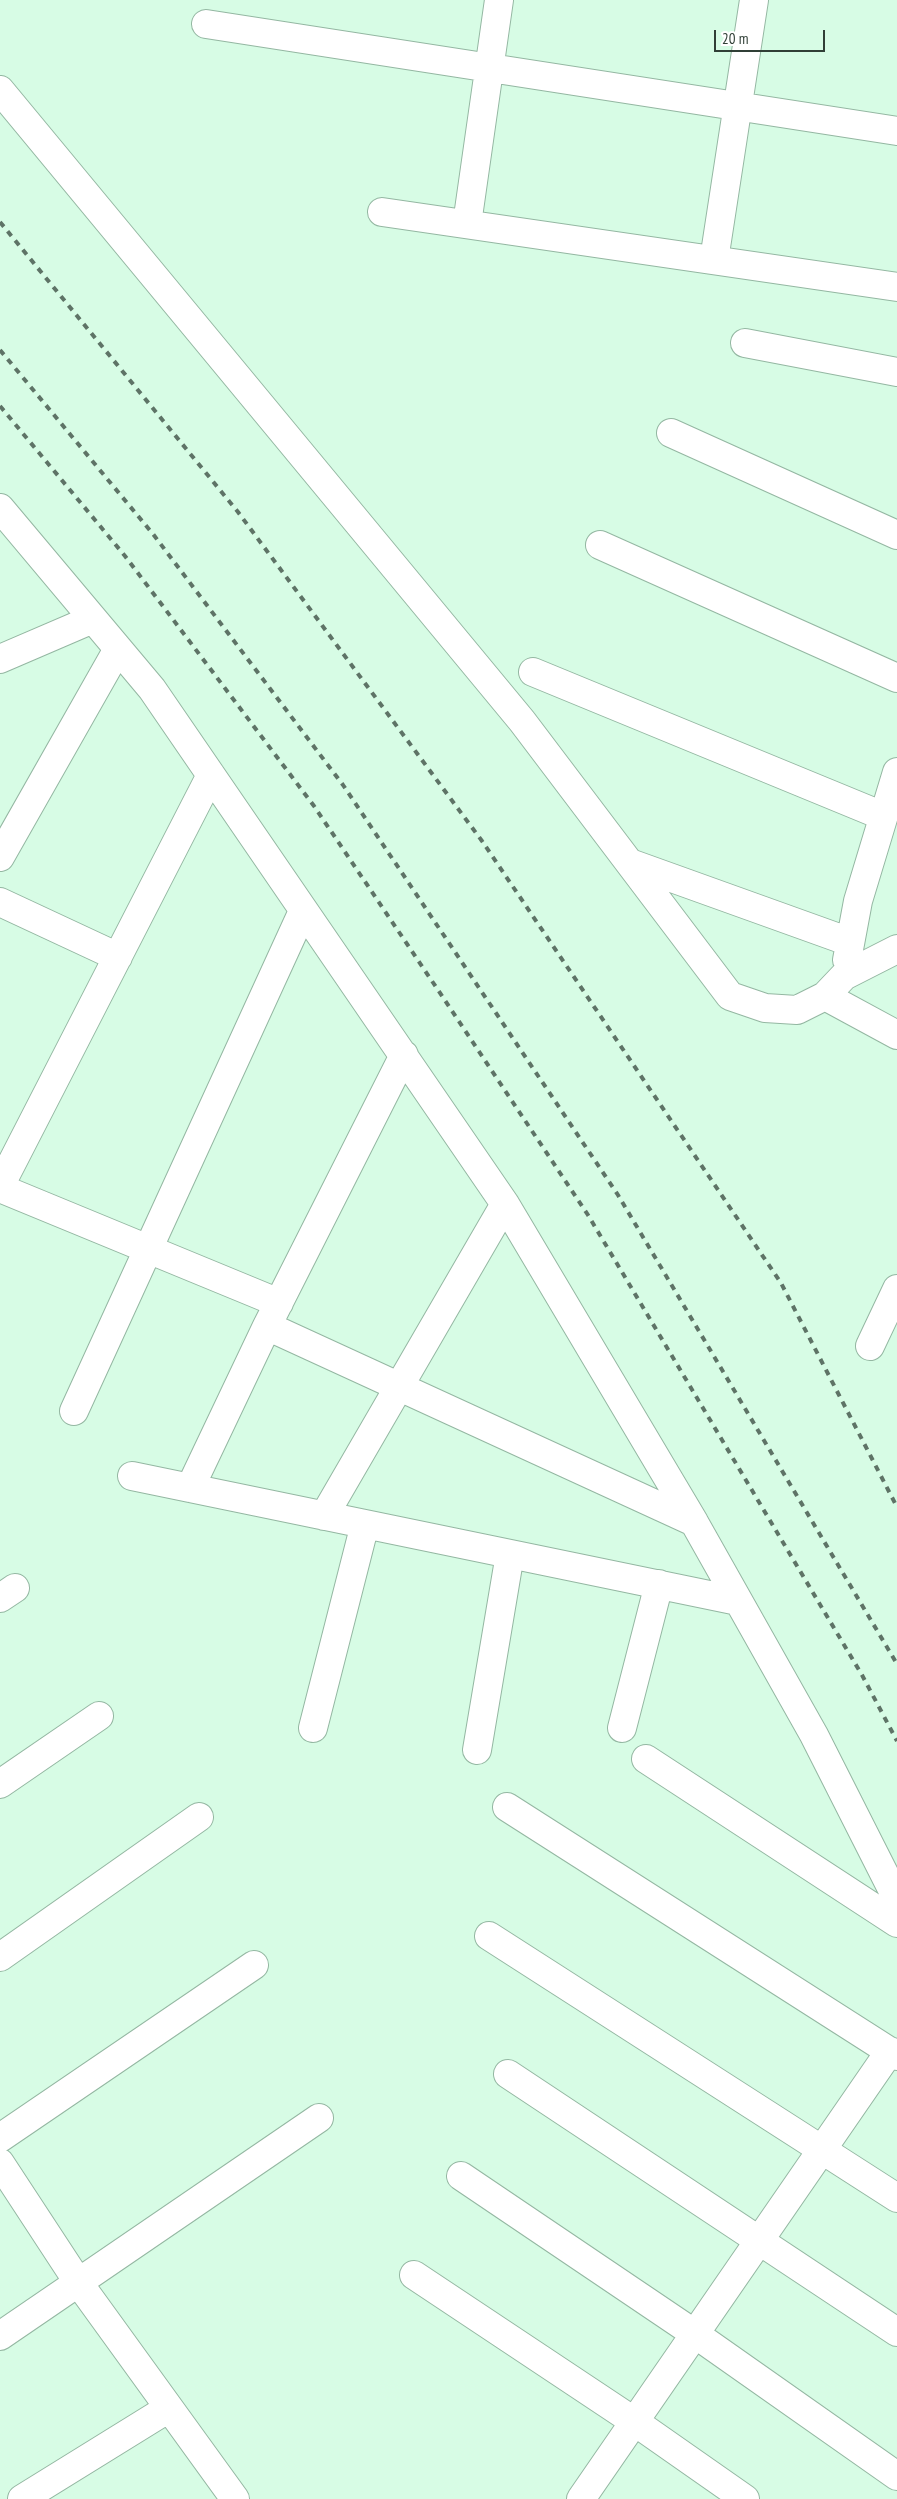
<!DOCTYPE html>
<html>
<head>
<meta charset="utf-8">
<style>
	body { margin:0 }
	#map { position:relative; width:897px; height:2499px; overflow:hidden; background:#d7fce5; font-family:"PT Sans Narrow",sans-serif }
	canvas { display:block }
	.scale { position:absolute; left:714px; top:30px; width:111px; height:22px; box-sizing:border-box; border:2px solid #303f36; border-top:0; padding-left:6px; font-size:15px; line-height:18px; white-space:nowrap; color:#303f36; -webkit-text-stroke:4px #fff; paint-order:stroke }
</style>
</head>
<body>
<div id="map">
<canvas width="897" height="2499"></canvas>
<div class="scale">20 m</div>
</div>
<script>
const g = document.querySelector('canvas').getContext('2d');
g.lineJoin = 'round';
const shape = rows => new Path2D(rows.map(r => 'M' + r).join(''));
function trace(path, color, width, dash) { g.strokeStyle = color; g.lineWidth = width; g.lineCap = dash ? 'butt' : 'round'; g.setLineDash(dash || []); g.stroke(path); }
const minor = shape([
	[206,24,897,131],
	[0,90,522,721,730,996,765,1008,797,1010,825,996,844,976,897,949],
	[382,212,897,287],
	[467,224,499,0],
	[714,260,754,0],
	[745,343,897,372],
	[671,433,897,535],
	[0,508,152,689,505,1204,694,1522,814,1735,897,1899],
	[600,545,897,678],
	[0,659,93,619],
	[533,672,883,816],
	[0,857,118,649],
	[630,863,850,942],
	[0,902,118,957],
	[847,960,858,901,897,772],
	[825,996,897,1035],
	[0,1186,211,775],
	[0,1188,279,1303],
	[267,1326,694,1522],
	[870,1346,897,1289],
	[74,1411,303,911],
	[132,1476,738,1601],
	[190,1488,267,1326,404,1055],
	[324,1516,505,1204],
	[0,1598,15,1588],
	[313,1728,365,1524],
	[622,1728,659,1584],
	[477,1750,510,1554],
	[646,1759,897,1923],
	[0,1784,99,1716],
	[507,1807,897,2056],
	[489,1936,897,2198],
	[0,1957,199,1817],
	[508,2074,897,2332],
	[0,2138,254,1965],
	[0,2163,78,2282,235,2499],
	[461,2176,695,2334,897,2476],
	[414,2275,635,2422,745,2499],
	[0,2336,319,2118],
	[22,2499,169,2408],
	[581,2499,890,2051]
]);
trace(minor, '#94b7a2', 30);
trace(minor, '#fff', 28);
trace(shape([
	[0,222,238,512,482,841,781,1283,897,1507],
	[0,350,153,534,343,785,618,1195,897,1664],
	[0,406,125,556,314,806,436,987,588,1215,862,1675,897,1741]
]), '#5e7366', 4, [6, 6]);
</script>
</body>
</html>
